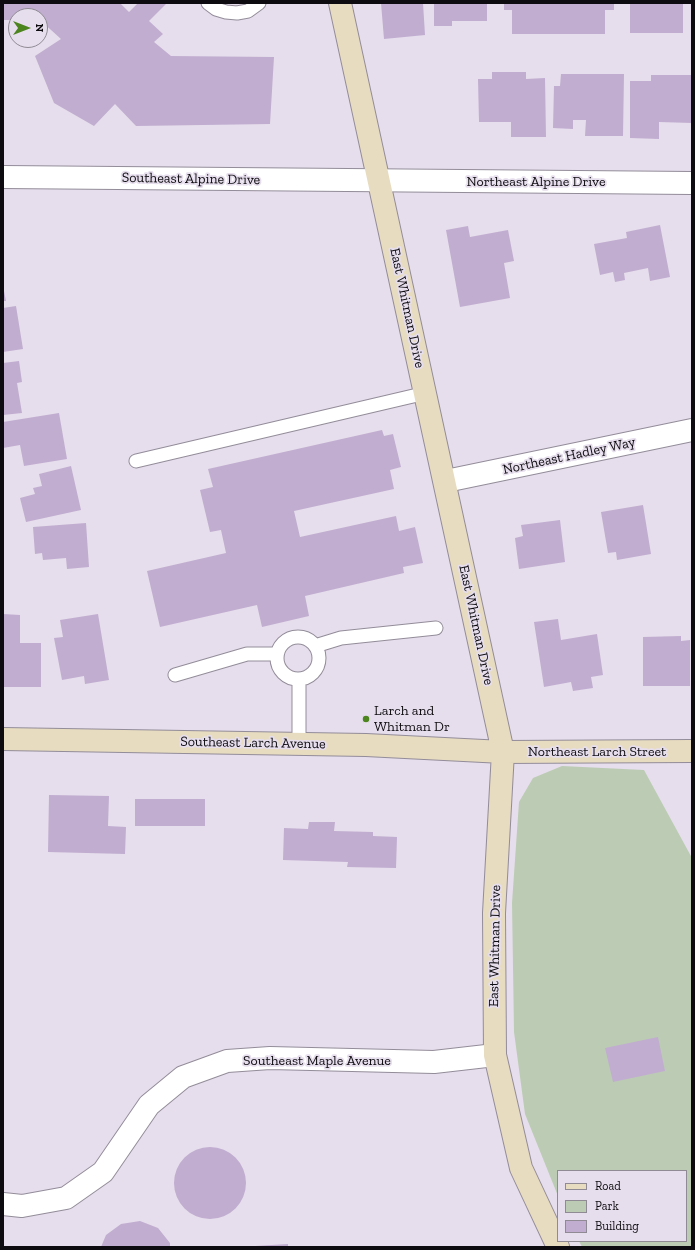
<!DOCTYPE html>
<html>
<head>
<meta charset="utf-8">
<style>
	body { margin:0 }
	#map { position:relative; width:695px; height:1250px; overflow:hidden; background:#e6deec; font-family:"Zilla Slab",serif }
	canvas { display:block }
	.frame { position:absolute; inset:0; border:4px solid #0d0b0f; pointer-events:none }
	.legend { position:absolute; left:557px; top:1170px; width:130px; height:72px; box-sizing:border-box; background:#e6deec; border:1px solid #8f8a94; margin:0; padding:5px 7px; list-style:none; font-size:12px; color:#0d0b0f }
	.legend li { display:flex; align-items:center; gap:8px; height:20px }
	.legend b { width:20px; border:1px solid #8f8a94 }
	.north { position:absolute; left:8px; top:8px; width:40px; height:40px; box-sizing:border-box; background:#e6deec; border:1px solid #8f8a94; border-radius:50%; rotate:90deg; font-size:11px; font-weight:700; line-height:16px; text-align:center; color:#0d0b0f }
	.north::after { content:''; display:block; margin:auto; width:14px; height:18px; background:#4c841e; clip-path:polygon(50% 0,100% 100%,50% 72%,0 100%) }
</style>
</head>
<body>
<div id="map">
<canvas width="695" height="1250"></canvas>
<div class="frame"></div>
<ul class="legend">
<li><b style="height:5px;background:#e7dcc0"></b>Road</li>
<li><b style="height:11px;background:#bcccb4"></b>Park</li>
<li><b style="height:11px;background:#c1add0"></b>Building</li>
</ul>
<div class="north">N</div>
</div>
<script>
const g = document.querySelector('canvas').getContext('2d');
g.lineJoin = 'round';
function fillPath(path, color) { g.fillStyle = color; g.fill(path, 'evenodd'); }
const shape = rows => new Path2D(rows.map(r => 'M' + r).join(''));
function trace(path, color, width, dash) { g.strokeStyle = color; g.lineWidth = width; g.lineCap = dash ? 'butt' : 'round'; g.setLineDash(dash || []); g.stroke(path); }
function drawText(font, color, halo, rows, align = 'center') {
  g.font = font + ' "Zilla Slab",serif'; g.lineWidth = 3.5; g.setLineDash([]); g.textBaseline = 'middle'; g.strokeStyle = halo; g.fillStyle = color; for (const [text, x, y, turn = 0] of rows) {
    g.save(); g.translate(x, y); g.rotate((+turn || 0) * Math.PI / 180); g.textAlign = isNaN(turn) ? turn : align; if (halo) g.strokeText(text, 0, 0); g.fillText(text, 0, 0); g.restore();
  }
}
fillPath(shape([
	[562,766,644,770,692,858,692,1247,582,1247,579,1241,686,1241,686,1171,558,1171,558,1196,525,1114,514,1032,512,903,519,802,533,778]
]), '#bcccb4');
fillPath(shape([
	[3,3,120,3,129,12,138,3,167,3,149,21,163,34,154,42,171,56,274,57,270,124,136,126,115,104,94,126,54,103,35,56,61,39,40,20,40,16,16,16,16,20,3,20],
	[381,3,423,3,425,35,384,39],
	[434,3,487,3,487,21,452,21,452,26,434,26],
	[504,3,614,3,614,10,605,10,605,34,512,34,512,10,504,10],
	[630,3,683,3,683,33,630,33],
	[492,72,526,72,526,79,545,78,546,137,511,137,511,122,479,122,478,79,492,79],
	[561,74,624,74,623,136,585,136,586,120,573,120,573,129,553,128,554,86,560,86],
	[651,75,692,75,692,123,659,122,659,139,630,138,630,81,651,81],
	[660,225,670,277,650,281,648,268,624,273,625,280,615,282,613,272,600,275,594,244,627,238,626,232],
	[468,226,470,237,508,230,514,261,504,263,510,298,460,307,446,230],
	[3,286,6,301,3,301],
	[16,306,23,349,3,352,3,308],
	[19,361,22,382,17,383,22,413,3,415,3,363],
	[59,413,67,459,24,466,20,445,3,448,3,422],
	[382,430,384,436,393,434,401,467,390,470,394,489,294,511,300,537,396,516,399,531,415,527,423,563,403,567,404,573,305,596,309,616,262,627,257,605,160,627,147,571,226,553,221,530,210,532,200,490,213,487,208,469],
	[71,466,81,510,26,522,20,498,35,494,33,488,42,486,39,474],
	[643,505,651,554,617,560,616,552,608,553,601,512],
	[560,520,565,562,519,569,515,538,523,536,521,525],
	[86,523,89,567,67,569,66,558,43,560,42,553,35,554,33,527],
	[3,614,20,615,20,643,41,643,41,687,3,687],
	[98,614,109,680,85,684,84,676,62,680,54,638,63,637,60,620],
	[558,619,561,640,597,634,603,675,591,677,593,688,573,691,571,682,544,687,534,622],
	[681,636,681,641,690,640,690,686,643,686,643,637],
	[49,795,109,796,108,826,126,827,125,854,48,852],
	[135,799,205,799,205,826,135,826],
	[309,822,335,822,334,831,373,832,373,836,397,837,396,868,347,867,348,862,283,860,284,828,308,829],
	[658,1037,665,1071,613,1082,605,1048],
	'174 1183a36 36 0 1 1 72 0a36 36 0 1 1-72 0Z',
	[140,1221,158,1228,170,1243,170,1247,101,1247,106,1235,121,1224],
	[288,1244,288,1247,255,1247,255,1246]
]), '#c1add0');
const lane = shape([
	[208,3,216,9,226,12,237,13,248,11,259,3],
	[136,461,426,393],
	'277 658a21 21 0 1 1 42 0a21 21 0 1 1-42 0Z',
	[315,646,341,638,436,628],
	[175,675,247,654,277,654],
	[299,744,299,679]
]);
const street = shape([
	[3,177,692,183],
	[446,481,692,430],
	[3,1204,22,1206,66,1198,103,1172,149,1105,183,1077,227,1061,270,1058,434,1062,495,1055]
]);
const secondary = shape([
	[340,3,503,752,494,913,495,1055,521,1168,558,1247],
	[3,739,366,745,503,752,692,751]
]);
trace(lane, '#938c99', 15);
trace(street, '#938c99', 24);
trace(secondary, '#938c99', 24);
trace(lane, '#fff', 13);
trace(street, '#fff', 22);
trace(secondary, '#e7dcc0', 22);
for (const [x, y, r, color] of [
	[366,719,4,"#4c841e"]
]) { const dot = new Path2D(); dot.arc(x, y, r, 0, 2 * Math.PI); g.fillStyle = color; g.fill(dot); trace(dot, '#e6deec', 1.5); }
drawText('14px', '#0d0b0f', '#e6deec', [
	["Southeast Alpine Drive",191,179,1],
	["Northeast Alpine Drive",536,182],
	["East Whitman Drive",407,308,78],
	["Northeast Hadley Way",569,456,-12],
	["East Whitman Drive",476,625,78],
	["Southeast Larch Avenue",253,743,1],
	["Northeast Larch Street",597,752],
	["East Whitman Drive",495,946,-89],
	["Southeast Maple Avenue",317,1061]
]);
drawText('14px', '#0d0b0f', '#e6deec', [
	["Larch and",374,711],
	["Whitman Dr",374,727]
], 'left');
</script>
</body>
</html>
